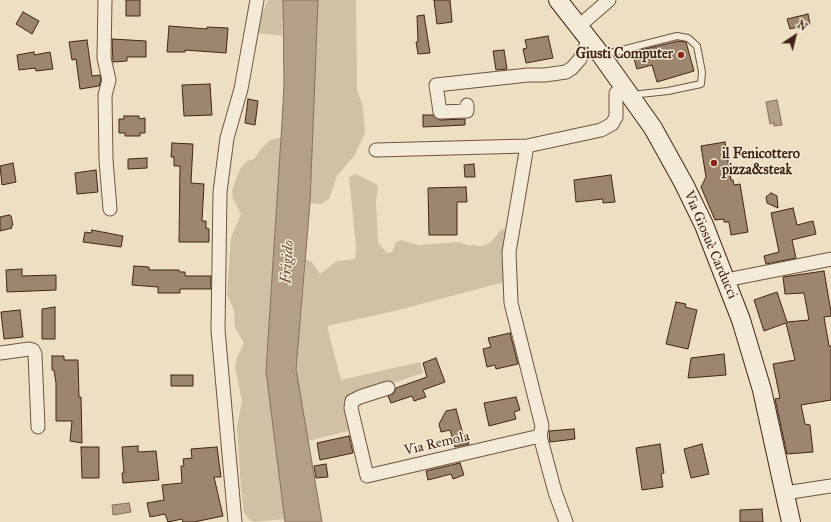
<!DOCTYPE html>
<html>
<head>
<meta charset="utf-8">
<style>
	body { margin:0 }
	#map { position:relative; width:831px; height:522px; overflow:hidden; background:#ede0c2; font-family:"IM FELL Great Primer",serif }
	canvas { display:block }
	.north { position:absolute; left:775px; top:16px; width:40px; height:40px; -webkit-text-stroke:3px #f3ebd7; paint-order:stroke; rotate:35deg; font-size:11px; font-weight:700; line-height:16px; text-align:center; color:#442414 }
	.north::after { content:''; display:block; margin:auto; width:14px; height:18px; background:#442414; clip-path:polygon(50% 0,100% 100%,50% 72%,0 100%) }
</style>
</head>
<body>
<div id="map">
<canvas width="831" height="522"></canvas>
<div class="north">N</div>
</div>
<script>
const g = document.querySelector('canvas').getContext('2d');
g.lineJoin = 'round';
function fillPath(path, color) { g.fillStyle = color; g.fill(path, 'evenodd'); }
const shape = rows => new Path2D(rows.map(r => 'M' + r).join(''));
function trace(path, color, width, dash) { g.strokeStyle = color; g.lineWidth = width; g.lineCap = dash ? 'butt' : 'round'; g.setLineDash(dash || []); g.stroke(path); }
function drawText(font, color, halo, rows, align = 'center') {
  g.font = font + ' "IM FELL Great Primer",serif'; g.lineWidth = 3; g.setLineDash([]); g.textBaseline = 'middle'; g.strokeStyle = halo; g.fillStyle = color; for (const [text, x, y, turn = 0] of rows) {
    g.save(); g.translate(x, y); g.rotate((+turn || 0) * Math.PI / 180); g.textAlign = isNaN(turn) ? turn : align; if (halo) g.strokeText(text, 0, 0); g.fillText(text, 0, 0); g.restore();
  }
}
fillPath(shape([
	[268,0,283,0,282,36,258,33,257,25],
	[318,0,356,0,357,90,363,107,365,133,354,156,337,176,329,199,321,204,310,203],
	[281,138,266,371,284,519,255,522,249,520,244,512,241,489,237,426,242,401,235,367,237,358,244,343,235,328,234,310,227,295,231,238,241,214,233,199,232,190,240,169,246,162,254,159,265,144,272,139],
	[356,174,376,184,378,188,376,201,378,243,387,253,392,252,396,242,401,240,418,245,458,242,468,245,483,246,491,242,502,229,509,232,508,281,399,310,327,326,341,380,420,362,423,373,349,398,351,427,348,431,307,441,296,369,306,259,313,263,320,274,337,261,355,259,356,246,349,177]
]), '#d0c0a4');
const water = shape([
	[283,0,318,0,310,203,296,369,322,522,285,522,266,371,281,138,284,86,283,0],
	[777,100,782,125,774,126,774,123,770,124,766,102,777,100],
	[129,503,131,512,113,515,112,505,129,503]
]);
fillPath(water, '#b4a087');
trace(water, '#876e59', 1);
const building = shape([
	[126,0,140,0,140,16,126,16,126,0],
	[434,0,450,0,452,22,437,24,434,0],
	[23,12,39,21,32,34,16,24,23,12],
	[808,14,810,24,790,29,787,19,808,14],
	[424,15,430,53,418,54,416,42,418,42,417,16,424,15],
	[169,26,207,29,207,27,228,28,226,53,185,50,185,52,167,52,169,26],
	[548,36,553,58,526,63,523,49,527,48,525,40,548,36],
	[112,39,146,41,146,57,127,57,127,61,113,62,112,39],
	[87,40,92,76,100,75,101,80,99,86,80,89,76,59,72,60,69,42,87,40],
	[679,41,686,42,694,71,657,82,652,65,637,69,632,52,679,41],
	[504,50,507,69,496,70,493,51,504,50],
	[34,52,34,55,50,52,53,69,36,71,35,68,19,70,17,55,34,52],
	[210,84,212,115,184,116,182,85,210,84],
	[248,99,258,101,255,125,245,123,248,99],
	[423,115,433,115,440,120,465,119,465,125,423,127,423,115],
	[124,116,139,116,139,119,145,118,145,133,140,133,140,136,125,136,125,133,119,133,119,119,124,119,124,116],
	[725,142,731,180,733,180,734,185,740,184,748,232,731,235,729,222,724,222,724,219,715,220,701,187,706,177,701,146,725,142],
	[172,143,193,144,191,183,204,184,202,221,206,221,206,228,209,229,209,242,179,242,180,166,174,166,174,157,171,157,172,143],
	[147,158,147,168,128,169,128,159,147,158],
	[13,163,16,182,2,185,0,166,13,163],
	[474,164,475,177,465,177,464,165,474,164],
	[96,170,98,192,77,194,75,173,96,170],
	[611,175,615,202,603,203,603,199,576,202,574,180,611,175],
	[466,187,467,202,457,202,457,235,429,235,428,188,466,187],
	[771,193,777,196,778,208,767,203,766,197,771,193],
	[793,208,797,225,813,221,816,234,792,240,796,258,766,264,764,256,779,252,771,213,793,208],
	[9,215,11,216,13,225,11,226,12,228,0,231,0,217,9,215],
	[92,230,123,236,121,247,83,242,85,232,91,233,92,230],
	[134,266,149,267,149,270,179,270,180,272,185,272,185,276,211,276,211,289,180,289,180,293,158,293,158,287,132,285,134,266],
	[22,269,22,276,56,275,56,290,7,292,6,270,22,269],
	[824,271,831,312,831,316,824,317,829,346,831,346,831,400,801,405,805,424,810,425,813,452,787,454,775,399,780,398,773,364,795,360,786,323,764,331,754,300,777,292,787,322,809,320,804,293,785,294,783,277,824,271],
	[676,302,686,304,685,307,697,310,688,349,666,344,676,302],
	[55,307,55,339,42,339,42,309,55,307],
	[20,310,23,337,4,339,1,312,20,310],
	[510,333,518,364,496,369,495,365,487,367,483,349,491,347,488,338,510,333],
	[724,354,726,375,688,378,691,358,724,354],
	[52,356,64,356,64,360,78,360,79,397,81,397,82,443,70,441,72,421,56,421,56,383,54,370,52,370,52,356],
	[436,358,445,382,423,390,426,397,414,401,412,396,391,403,388,396,394,393,396,388,427,377,423,363,436,358],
	[171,375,193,375,193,386,171,386,171,375],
	[516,397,520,410,514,412,516,419,489,426,484,403,516,397],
	[456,409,464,438,467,437,469,444,455,447,450,430,441,432,439,424,446,411,456,409],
	[574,429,575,439,550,442,549,431,574,429],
	[349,436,353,453,320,460,317,443,349,436],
	[660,444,664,473,661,474,663,487,642,490,636,448,660,444],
	[702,444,709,474,691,478,684,449,702,444],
	[138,446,138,452,156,451,159,480,123,483,122,473,124,473,122,447,138,446],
	[81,447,99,447,99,478,82,478,81,447],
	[217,447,221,477,214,477,223,516,194,522,183,522,182,519,168,522,165,514,150,517,147,503,164,500,162,485,182,483,181,466,184,466,183,459,192,458,191,449,217,447],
	[460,463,464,475,453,479,451,474,428,480,426,471,460,463],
	[326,464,328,477,316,478,314,466,326,464],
	[762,509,763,522,740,522,740,510,762,509]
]);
fillPath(building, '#9c866e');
trace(building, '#442414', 1);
const lane = shape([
	[602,55,677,36,688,38,697,46,702,72,701,84,668,91,631,95]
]);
const street = shape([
	[105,0,104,58,109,80,105,95,106,160,110,209],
	[579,26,609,0],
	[467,105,467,111,440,112,436,85,528,75,545,75,566,72,572,68,580,59,589,39],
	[527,146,509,252,511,303,542,426,540,436],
	[376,150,527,146,601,130,612,124,616,117,616,93,623,86],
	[726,280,831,259],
	[0,353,29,349,33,350,35,354,38,427],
	[388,388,360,397,352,401,351,408,367,476,540,436,555,492,566,522],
	[785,493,831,486],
	[235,522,218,330,220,192,227,138,241,89,257,0]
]);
const secondary = shape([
	[558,0,601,55,653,128,684,184,704,225,741,320,762,390,791,522]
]);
trace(lane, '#6e5340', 8);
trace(street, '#6e5340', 15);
trace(secondary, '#442414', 20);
trace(lane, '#f3ebd7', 6);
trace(street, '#f3ebd7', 13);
trace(secondary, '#f3ebd7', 18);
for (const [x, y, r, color] of [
	[681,55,4,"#8f2418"],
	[714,163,4,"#8f2418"]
]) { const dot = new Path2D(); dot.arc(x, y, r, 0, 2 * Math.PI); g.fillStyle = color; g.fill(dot); trace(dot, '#f3ebd7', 1.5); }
drawText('bold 14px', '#442414', '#f3ebd7', [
	["Giusti Computer",673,55],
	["il Fenicottero",722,155,"left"],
	["pizza&steak",722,171,"left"]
], 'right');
drawText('14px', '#442414', '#f3ebd7', [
	["Via Giosuè Carducci",710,245,67],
	["Via Remola",437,444,-13]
]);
drawText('italic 15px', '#664936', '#f3ebd7', [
	["Frigido",288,262,-86]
]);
</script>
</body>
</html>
